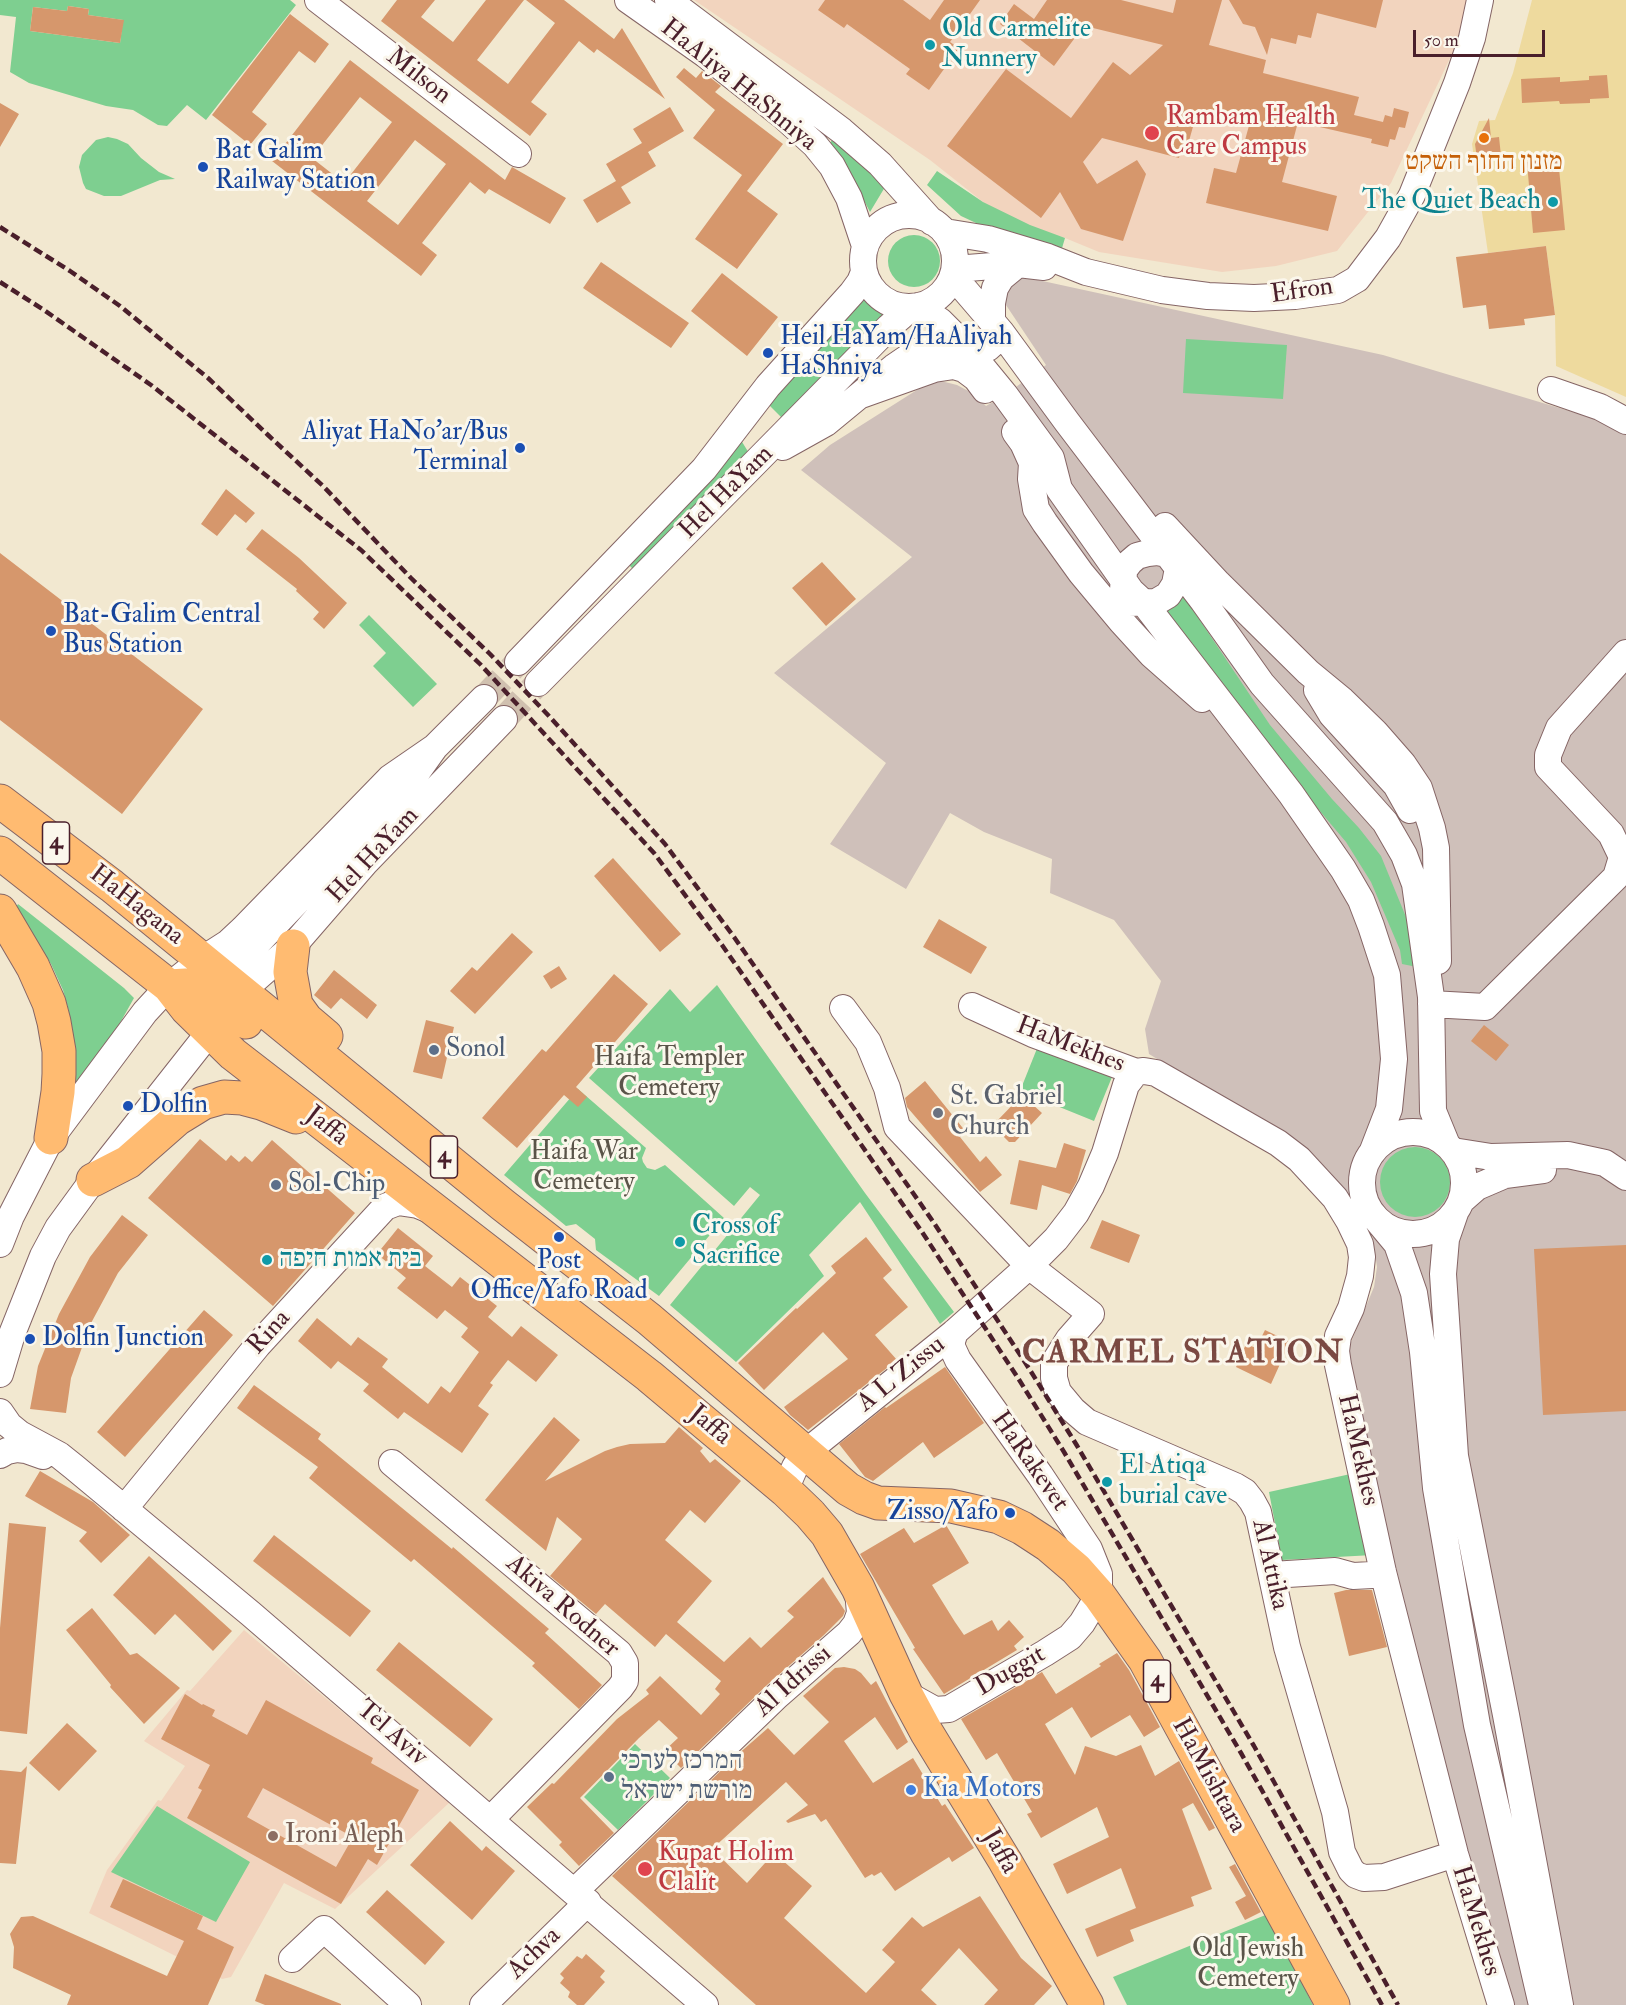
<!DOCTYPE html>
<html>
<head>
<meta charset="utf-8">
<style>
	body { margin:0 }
	#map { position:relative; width:1626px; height:2005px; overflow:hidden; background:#f2e8d0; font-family:"IM FELL Double Pica",serif }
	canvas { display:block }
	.scale { position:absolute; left:1413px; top:30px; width:132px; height:27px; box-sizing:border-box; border:3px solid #4a1f2b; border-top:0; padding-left:8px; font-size:18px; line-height:21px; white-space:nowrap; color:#4a1f2b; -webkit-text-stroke:4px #fbf7ec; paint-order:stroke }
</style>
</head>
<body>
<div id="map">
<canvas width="1626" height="2005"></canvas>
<div class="scale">50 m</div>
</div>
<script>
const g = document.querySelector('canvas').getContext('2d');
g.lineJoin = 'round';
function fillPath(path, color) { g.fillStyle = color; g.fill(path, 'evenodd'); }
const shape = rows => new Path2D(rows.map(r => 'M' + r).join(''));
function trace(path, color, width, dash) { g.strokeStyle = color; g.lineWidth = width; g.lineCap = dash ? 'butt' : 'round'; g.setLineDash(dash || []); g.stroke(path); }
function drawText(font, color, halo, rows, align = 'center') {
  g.font = font + ' "IM FELL Double Pica","Frank Ruhl Libre",serif'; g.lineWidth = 6; g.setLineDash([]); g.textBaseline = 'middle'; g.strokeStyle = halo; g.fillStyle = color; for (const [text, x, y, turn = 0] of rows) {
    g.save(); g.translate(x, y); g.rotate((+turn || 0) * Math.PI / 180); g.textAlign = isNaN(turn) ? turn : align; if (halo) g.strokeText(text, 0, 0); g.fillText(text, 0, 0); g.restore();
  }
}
fillPath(shape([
	[694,0,1472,0,1468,20,1391,183,1337,251,1276,266,1222,272,1099,252,1065,238,1007,221,930,160],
	[244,1630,450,1802,335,1909,284,1883,231,1977,222,1979,89,1913,107,1870,158,1800,161,1801,185,1766,144,1741,187,1690,190,1691]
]), '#f2d4be');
fillPath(shape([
	[1015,275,1383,355,1626,428,1626,2005,1514,2005,1455,1807,1393,1555,1347,1352,1374,1287,1377,1267,1372,1232,1285,1137,1149,1054,1145,1029,1161,981,1114,920,1050,893,1052,859,984,832,950,813,906,889,830,844,886,763,774,673,912,557,801,470,830,445,920,388,941,381,957,385,974,394,986,406,1005,395,1046,365,1004,302]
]), '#cfc0ba');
fillPath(shape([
	[0,0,290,0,296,5,206,120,187,105,167,126,158,125,133,110,106,106,29,83,10,72,16,17,0,15],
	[68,6,89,9,88,15,123,20,120,43,30,31,33,7,67,11],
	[108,137,117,139,128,144,141,158,159,172,175,179,160,180,121,196,104,196,86,189,83,183,79,167,82,155,96,140],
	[832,140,853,157,885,187,870,212,857,187,829,145],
	[937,171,983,202,1030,225,1065,238,1060,255,1004,236,961,216,927,185],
	'888 261a26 26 0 1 1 52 0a26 26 0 1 1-52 0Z',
	[862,290,873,304,890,315,787,423,768,404],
	[1186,339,1287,345,1283,399,1183,393],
	[739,437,752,458,637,573,626,562],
	[1183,595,1270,725,1332,799,1359,828,1381,856,1406,917,1415,948,1417,967,1402,964,1400,950,1371,882,1346,842,1281,765,1195,650,1166,610],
	[369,615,437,684,413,707,373,666,386,653,359,625],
	[18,904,124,988,134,998,120,1023,73,1093,74,1065,73,1032,68,1008,63,990,51,964,15,909],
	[717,985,865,1193,954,1312,940,1324,860,1202,809,1255,824,1276,736,1362,670,1305,760,1195,750,1187,734,1206,589,1078,670,989,690,1012],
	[1038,1046,1112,1077,1094,1121,1020,1091],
	[578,1089,646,1148,642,1158,643,1162,647,1168,655,1170,665,1165,724,1218,659,1296,596,1250,595,1239,576,1224,566,1226,504,1175],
	'1380 1182a35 35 0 1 1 70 0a35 35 0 1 1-70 0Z',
	[1355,1473,1373,1555,1282,1560,1269,1492],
	[635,1744,670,1778,618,1830,584,1797],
	[157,1806,250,1862,216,1922,111,1872],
	[1268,1914,1313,2005,1127,2005,1113,1977]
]), '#7ecf90');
fillPath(shape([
	[1532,0,1626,0,1626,397,1556,366,1555,315,1546,246,1488,253,1472,144,1479,121,1495,120,1513,73]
]), '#eeda9e');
fillPath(shape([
	[397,0,435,0,421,17,453,42,486,0,524,0,477,60,508,84,555,23,526,0,564,0,614,39,622,28,665,99,597,49,594,53,579,41,531,102,547,114,530,136,381,21],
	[825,0,903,0,930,20,944,0,980,0,950,42,959,48,929,90,906,74,910,69,847,24,844,28,818,10],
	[1047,0,1121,0,1173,13,1176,0,1222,0,1209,45,1266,60,1263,73,1359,97,1354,115,1383,122,1385,115,1392,117,1394,108,1409,112,1405,128,1399,127,1395,140,1390,139,1388,147,1371,143,1372,139,1298,122,1282,182,1337,196,1328,231,1206,203,1214,168,1236,173,1250,122,1198,109,1185,155,1180,153,1179,158,1102,138,1083,162,1097,184,1137,160,1146,174,1123,241,1081,229,1060,192,1041,218,947,146,1006,69,1071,118,1113,62,1130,75,1163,45,1056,19,1077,35,1054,66,1000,24,1014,4,1034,19],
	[1229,0,1383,0,1376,28,1317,13,1311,38,1298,35,1296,44,1271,38,1267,55,1255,27,1243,24],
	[68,6,89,9,88,15,124,20,120,43,30,31,33,7,67,11],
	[290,14,329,44,315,63,299,51,252,112,267,124,250,145,212,115],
	[350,60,505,180,512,167,566,198,550,224,489,189,485,194,470,182,422,243,437,255,421,276,272,161],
	[360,97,392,122,344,183,312,158],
	[415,140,446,164,398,225,367,201],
	[684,68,696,78,702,71,721,86,715,92,783,144,747,191,778,214,737,269,695,239,742,175,693,138,715,110,676,77],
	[1607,75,1609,98,1590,99,1590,103,1560,104,1559,101,1522,103,1521,79,1560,77,1560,82,1589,80,1589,76],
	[0,103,19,114,0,147],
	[670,107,684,131,648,152,656,166,621,187,631,203,597,223,583,200,616,181,606,164,642,143,633,129],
	[1489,118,1491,138,1499,137,1501,156,1477,159,1475,144],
	[1558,158,1565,230,1533,233,1527,162],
	[1546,246,1555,315,1524,319,1525,325,1489,329,1486,305,1463,308,1456,257],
	[601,262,689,323,671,348,583,288],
	[722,273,778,317,747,356,691,311],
	[226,489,255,513,246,523,235,514,217,536,201,524],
	[262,529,299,558,347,603,324,629,313,619,319,612,296,591,297,589,246,549],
	[0,553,203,709,122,814,0,720],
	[822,562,856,599,826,626,792,588],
	[613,858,681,934,660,952,594,876],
	[939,919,987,947,971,974,923,947],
	[512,933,533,952,475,1014,450,991,472,967,477,971],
	[559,966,567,979,551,989,543,976],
	[334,970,377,1005,367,1019,341,998,331,1009,314,995],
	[614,974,648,1004,576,1087,587,1097,578,1107,564,1095,517,1148,482,1118,542,1049,546,1052],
	[426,1020,454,1027,442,1079,413,1072],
	[1484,1025,1509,1045,1496,1061,1471,1041],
	[925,1081,966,1132,960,1137,980,1162,986,1156,1002,1175,980,1192,907,1107,905,1098],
	[1022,1095,1042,1113,1015,1142,1009,1142,995,1128,995,1123],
	[200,1139,226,1161,231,1155,239,1162,245,1156,252,1162,272,1140,355,1213,273,1306,148,1198],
	[1064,1143,1086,1150,1077,1181,1070,1194,1042,1185,1037,1210,1010,1204,1019,1160,1056,1168],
	[122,1215,148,1235,118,1273,90,1325,71,1378,66,1413,30,1409,38,1366,59,1314,90,1257],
	[1102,1220,1140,1235,1129,1263,1090,1248],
	[398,1228,433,1256,425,1266,452,1287,460,1277,497,1306,488,1317,512,1337,521,1326,558,1355,536,1382,508,1360,490,1383,493,1385,478,1406,489,1414,462,1453,404,1412,398,1419,363,1391,369,1384,338,1361,331,1369,298,1341,317,1318,351,1346,358,1337,388,1359,382,1367,428,1404,441,1386,450,1393,479,1352,461,1337,468,1328,445,1310,437,1319,397,1288,406,1278,377,1254],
	[866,1237,892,1270,883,1278,908,1307,875,1335,897,1360,808,1430,790,1415,784,1407,848,1359,823,1332,764,1390,738,1363,796,1308,797,1309,836,1273,831,1266],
	[1626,1245,1626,1411,1543,1415,1534,1249],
	[204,1310,233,1335,125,1457,97,1432],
	[1265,1330,1290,1342,1271,1384,1236,1367,1246,1344,1256,1348],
	[945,1367,984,1423,934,1458,923,1442,873,1481,865,1477,839,1444,885,1407,886,1408],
	[254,1385,321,1434,318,1439,452,1549,453,1547,549,1629,545,1633,602,1685,579,1709,532,1666,535,1663,414,1559,411,1562,309,1478,318,1467,237,1408],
	[554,1417,580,1440,545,1481,605,1451,617,1447,630,1444,665,1443,679,1427,703,1448,700,1451,710,1463,715,1459,741,1481,705,1523,690,1510,665,1540,712,1581,677,1622,724,1662,750,1637,761,1648,794,1617,787,1611,823,1577,845,1611,843,1616,824,1635,767,1685,681,1768,664,1751,678,1738,659,1720,639,1738,580,1798,614,1833,579,1866,559,1845,562,1842,527,1807,552,1783,554,1784,617,1719,649,1694,646,1690,660,1676,701,1715,720,1694,715,1689,721,1681,666,1634,655,1647,605,1604,596,1614,550,1576,582,1539,557,1517,546,1551,485,1500],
	[40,1471,93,1502,130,1535,101,1563,79,1541,87,1532,25,1496],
	[9,1523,46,1527,27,1734,0,1731,0,1628],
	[946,1525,969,1563,932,1585,955,1622,964,1635,992,1620,998,1631,1009,1620,1024,1637,1014,1646,1017,1650,944,1694,913,1649,915,1648,860,1554,904,1528,914,1543],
	[274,1535,371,1611,350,1637,253,1561],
	[149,1556,232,1631,213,1651,175,1614,155,1635,113,1595],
	[1346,1590,1372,1590,1387,1647,1349,1656,1334,1593],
	[92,1608,130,1655,137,1653,180,1688,144,1724,110,1687,111,1685,66,1630],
	[399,1642,493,1719,470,1747,376,1670],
	[1117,1653,1129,1670,1160,1727,1144,1737,1130,1715,1091,1738,1072,1707,1045,1724,1075,1775,1085,1746,1116,1756,1141,1745,1155,1776,1179,1761,1215,1828,1209,1831,1193,1803,1182,1809,1212,1889,1191,1897,1194,1906,1130,1930,1134,1941,1097,1957,1085,1929,1136,1908,1121,1868,1067,1894,1053,1864,1109,1837,1097,1807,1041,1838,1027,1814,1032,1812,997,1753,986,1760,961,1719,1042,1672,1056,1694,1101,1666,1099,1664],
	[844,1667,855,1669,861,1673,871,1685,876,1681,908,1742,897,1750,875,1717,844,1741,873,1783,913,1758,942,1806,945,1804,974,1848,952,1862,949,1857,895,1891,881,1872,874,1876,872,1874,865,1878,826,1819,821,1822,815,1814,788,1823,786,1821,808,1805,786,1782,712,1849,747,1883,774,1853,812,1886,784,1918,866,1993,895,1962,882,1950,912,1917,923,1927,980,1896,1021,1958,1052,1986,1034,2005,984,2005,998,1990,959,1948,921,1990,937,2005,756,2005,612,1876,736,1756,768,1728,794,1755,829,1722,803,1696,835,1668],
	[185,1694,202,1705,203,1704,215,1710,212,1716,247,1735,266,1700,373,1758,371,1763,419,1790,377,1865,368,1859,341,1904,187,1818,202,1790,198,1788,210,1765,161,1739],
	[263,1788,353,1837,336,1867,247,1817],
	[67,1723,97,1751,59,1791,29,1763],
	[27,1766,16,1864,0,1863,0,1770,21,1772],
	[450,1821,482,1851,486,1846,515,1871,472,1920,410,1865],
	[1235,1864,1261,1912,1245,1920,1235,1902,1246,1896,1229,1867],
	[123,1879,203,1916,197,1929,234,1947,208,2005,67,2005,71,1995,13,1968,14,1947,10,1934,21,1917,33,1916,167,1976,184,1941,110,1907],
	[387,1890,445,1942,425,1965,366,1912],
	[586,1954,605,1971,600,1977,605,1982,584,2005,577,2005,568,1997,570,1992,560,1983,564,1978,560,1974,577,1956,582,1959],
	[265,1974,341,2004,341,2005,265,2005,255,2001]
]), '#d6976c');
trace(shape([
	[484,698,518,662],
	[504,719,538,683]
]), '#d0c0af', 26, [26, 13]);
const minor = shape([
	[318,0,518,154],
	[628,0,706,55,783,116,815,145,832,166,849,198,865,246],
	[668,0,842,131,880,164,932,222],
	'863 261a46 46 0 1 1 92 0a46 46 0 1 1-92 0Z',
	[945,232,988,239,1048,257,1086,272,1162,290,1208,296,1254,298,1295,296,1338,290,1357,279,1388,238,1412,195,1457,83,1472,38,1480,0],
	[955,269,1018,264,1044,267],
	[953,276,1001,332,1067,422,1203,601,1262,684,1385,822,1404,855,1415,884,1431,997,1433,1111,1447,1145],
	[918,306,940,321,964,345,1005,395,1051,458,1059,489,1105,554,1131,591,1144,603,1291,794,1343,869,1361,900,1371,926,1387,975,1394,1059,1389,1109,1372,1153],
	[992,320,992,303,995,288,1001,278,1018,264],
	[1551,390,1600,407,1626,421],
	[861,395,934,369,954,366,964,369,976,378,985,390],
	[1015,432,1023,443,1032,463,1031,479,1036,509,1045,523,1081,573,1121,621,1152,655,1202,699],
	[783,447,826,423,894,367,916,352,949,344,988,348,999,338,1001,332],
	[1165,526,1218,583,1308,672,1342,700,1375,732,1403,764,1419,788,1432,828,1436,848,1438,961],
	[1123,592,1124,570,1130,562,1137,556,1148,553,1157,552,1167,554],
	[1129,603,1156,602,1168,595,1175,584,1178,568],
	[518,662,704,469,768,386,852,293,860,282,864,272],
	[538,683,889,327,905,313,918,306],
	[1317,690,1332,715,1396,785,1410,810],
	[215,992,225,977,265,935,405,789,435,747,484,698],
	[1431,1004,1485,1007,1616,877,1622,857,1611,834,1548,767,1548,755,1559,728,1626,653],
	[972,1006,1033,1034,1136,1072,1144,1071,1156,1073,1278,1143,1299,1159,1335,1198,1349,1221,1360,1244,1362,1257,1360,1276,1351,1308,1338,1336,1336,1351,1338,1365,1383,1572,1455,1854,1501,2005],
	[843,1008,868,1042,887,1088,897,1127,1029,1266,1091,1314,1069,1339,1054,1363,1054,1378,1058,1392,1073,1410,1087,1422,1235,1486,1245,1492,1252,1501,1258,1512,1287,1647,1335,1812,1342,1852,1351,1870,1356,1875,1364,1878,1384,1877,1455,1854],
	'1362 1183a51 51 0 1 1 102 0a51 51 0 1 1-102 0Z',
	[1453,1151,1491,1157,1568,1155,1605,1163,1626,1177],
	[1461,1201,1477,1187,1505,1175,1543,1170],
	[1455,1213,1446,1239,1443,1274,1455,1456,1506,1715,1560,2005],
	[1372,1214,1397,1244,1414,1293,1423,1352,1436,1488,1477,1725,1542,2005],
	[0,1244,11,1216,51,1138,145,1012,169,986,203,959,228,943,243,929,390,778,435,747],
	[0,1374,12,1334,43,1256,58,1228,93,1180,242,991,293,946,365,863,504,719],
	[0,1412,9,1425,20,1434,59,1455,74,1467,251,1614,705,2005],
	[0,1455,7,1451,17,1449,26,1450,43,1456],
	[392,1463,619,1653,625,1663,625,1681,620,1688,491,1819],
	[785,1490,795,1467,805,1453,955,1332,1029,1266,1056,1239,1076,1213,1091,1186,1105,1153,1126,1085,1136,1072],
	[124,1509,258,1345,385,1207,398,1202,418,1205,430,1210],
	[1272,1575,1335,1571,1353,1576,1372,1575,1383,1572],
	[906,1694,935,1710,949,1709,1045,1653,1070,1637,1082,1623,1099,1595,1099,1574,1089,1549,1040,1475,958,1360,952,1347,952,1341,955,1332],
	[575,1891,777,1696,849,1633,856,1624,860,1613,858,1590],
	[292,1959,324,1929,408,2005],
	[483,2005,588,1902]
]);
const highway = shape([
	[0,801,112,886,503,1205,649,1319,848,1489,864,1498,878,1503,951,1506,999,1517,1022,1528,1048,1545,1076,1569,1099,1595,1145,1660,1333,2005],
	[0,853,169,986,187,1009,233,1054,649,1376,785,1490,810,1514,827,1534,858,1588,906,1694,927,1733,1005,1861,1087,2005],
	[0,911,33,967,49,1003,54,1022,59,1051,59,1074,58,1092,51,1138],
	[293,946,290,972,296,1005,306,1019,326,1036],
	[169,986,186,985,196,987,212,996,246,1022],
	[93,1180,128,1162,177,1119,203,1103,224,1097,242,1098,261,1103,296,1117]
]);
trace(minor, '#856565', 28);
trace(highway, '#856565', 35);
trace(minor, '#fff', 26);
trace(highway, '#ffbb71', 33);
trace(shape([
	[0,227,70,271,120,306,208,378,268,435,323,486,411,578,490,654,548,715,665,844,734,937,934,1223,1030,1370,1076,1444,1254,1746,1398,2005],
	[0,282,44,310,151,385,361,550,480,664,654,853,722,945,922,1232,1018,1378,1064,1452,1241,1753,1382,2005]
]), '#4a1f2b', 4.5, [9, 4.5]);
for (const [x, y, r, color] of [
	[930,45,6,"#0f9aa8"],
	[1152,133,8,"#e0444e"],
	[1484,138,6,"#e8710a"],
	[203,167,6,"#1a4fb4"],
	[1553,202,6,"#0f9aa8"],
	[768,353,6,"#1a4fb4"],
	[520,448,6,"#1a4fb4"],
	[51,631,6,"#1a4fb4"],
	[434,1050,6,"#5c6f8a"],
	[128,1106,6,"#1a4fb4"],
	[938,1113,6,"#6b7280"],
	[276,1185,6,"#5c6f8a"],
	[559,1237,6,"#1a4fb4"],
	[680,1242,6,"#0f9aa8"],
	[267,1260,6,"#0f9aa8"],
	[30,1339,6,"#1a4fb4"],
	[1107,1482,6,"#0f9aa8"],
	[1010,1513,6,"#1a4fb4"],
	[609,1777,6,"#5c6f8a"],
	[911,1790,6,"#3f7fe0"],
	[273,1836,6,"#8d6e63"],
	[645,1869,8,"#e0444e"]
]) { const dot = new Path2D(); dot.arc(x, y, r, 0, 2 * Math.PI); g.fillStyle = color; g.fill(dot); trace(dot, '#fbf7ec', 2); }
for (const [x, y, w] of [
	[56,843,27],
	[444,1157,27],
	[1157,1681,27]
]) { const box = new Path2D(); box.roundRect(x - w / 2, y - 21, w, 42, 4.5); g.fillStyle = '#fbf7ec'; g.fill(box); trace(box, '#4a1f2b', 1.5); }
drawText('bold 24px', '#4a1f2b', null, [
	["4",56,843],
	["4",444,1157],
	["4",1157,1681]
]);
drawText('26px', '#0d838f', '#fbf7ec', [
	["Old Carmelite",942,30],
	["Nunnery",942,60],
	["The Quiet Beach",1541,202,"right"],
	["Cross of",692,1227],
	["Sacrifice",692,1257],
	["בית אמות חיפה",279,1260],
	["El Atiqa",1119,1467],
	["burial cave",1119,1497]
], 'left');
drawText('26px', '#4a1f2b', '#fbf7ec', [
	["Milson",418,77,38],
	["HaAliya HaShniya",738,86,39],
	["Efron",1302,292,-8],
	["Hel HaYam",727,493,-45],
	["Hel HaYam",374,856,-47],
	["HaHagana",136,906,38],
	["HaMekhes",1070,1046,21],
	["Jaffa",326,1127,38],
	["Rina",270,1333,-48],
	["A L Zissu",902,1375,-39],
	["Jaffa",709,1426,40],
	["HaMekhes",1357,1450,77],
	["HaRakevet",1029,1462,55],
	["Al Attika",1269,1565,77],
	["Akiva Rodner",562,1607,41],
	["Duggit",1011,1672,-30],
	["Al Idrissi",794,1682,-42],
	["Tel Aviv",391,1734,41],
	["HaMishtara",1208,1776,61],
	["Jaffa",999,1852,60],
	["HaMekhes",1475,1921,73],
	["Achva",535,1954,-44]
]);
drawText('26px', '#be3a42', '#fbf7ec', [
	["Rambam Health",1166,118],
	["Care Campus",1166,148],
	["Kupat Holim",658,1854],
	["Clalit",658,1884]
], 'left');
drawText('26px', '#164399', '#fbf7ec', [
	["Bat Galim",215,152],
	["Railway Station",215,182],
	["Heil HaYam/HaAliyah",780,338],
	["HaShniya",780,368],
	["Aliyat HaNo'ar/Bus",508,433,"right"],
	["Terminal",508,463,"right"],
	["Bat-Galim Central",63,616],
	["Bus Station",63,646],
	["Dolfin",140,1106],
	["Post",559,1262,"center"],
	["Office/Yafo Road",559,1292,"center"],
	["Dolfin Junction",42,1339],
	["Zisso/Yafo",998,1513,"right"]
], 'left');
drawText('26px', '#c56008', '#fbf7ec', [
	["מזנון החוף השקט",1484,163]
]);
drawText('26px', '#4e5e75', '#fbf7ec', [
	["Sonol",446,1050],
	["Sol-Chip",288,1185],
	["המרכז לערכי",621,1762],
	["מורשת ישראל",621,1792]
], 'left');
drawText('26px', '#5a5449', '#fbf7ec', [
	["Haifa Templer",669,1059],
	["Cemetery",669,1089],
	["Haifa War",584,1153],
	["Cemetery",584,1183],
	["Old Jewish",1248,1950],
	["Cemetery",1248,1980]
]);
drawText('26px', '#5b616d', '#fbf7ec', [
	["St. Gabriel",950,1098],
	["Church",950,1128]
], 'left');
drawText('26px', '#366cbe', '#fbf7ec', [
	["Kia Motors",923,1790]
], 'left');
drawText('26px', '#785e54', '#fbf7ec', [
	["Ironi Aleph",285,1836]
], 'left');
g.letterSpacing = '1.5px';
drawText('bold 32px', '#7b4942', '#fbf7ec', [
	["CARMEL STATION",1183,1355]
]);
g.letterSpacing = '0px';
</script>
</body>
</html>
